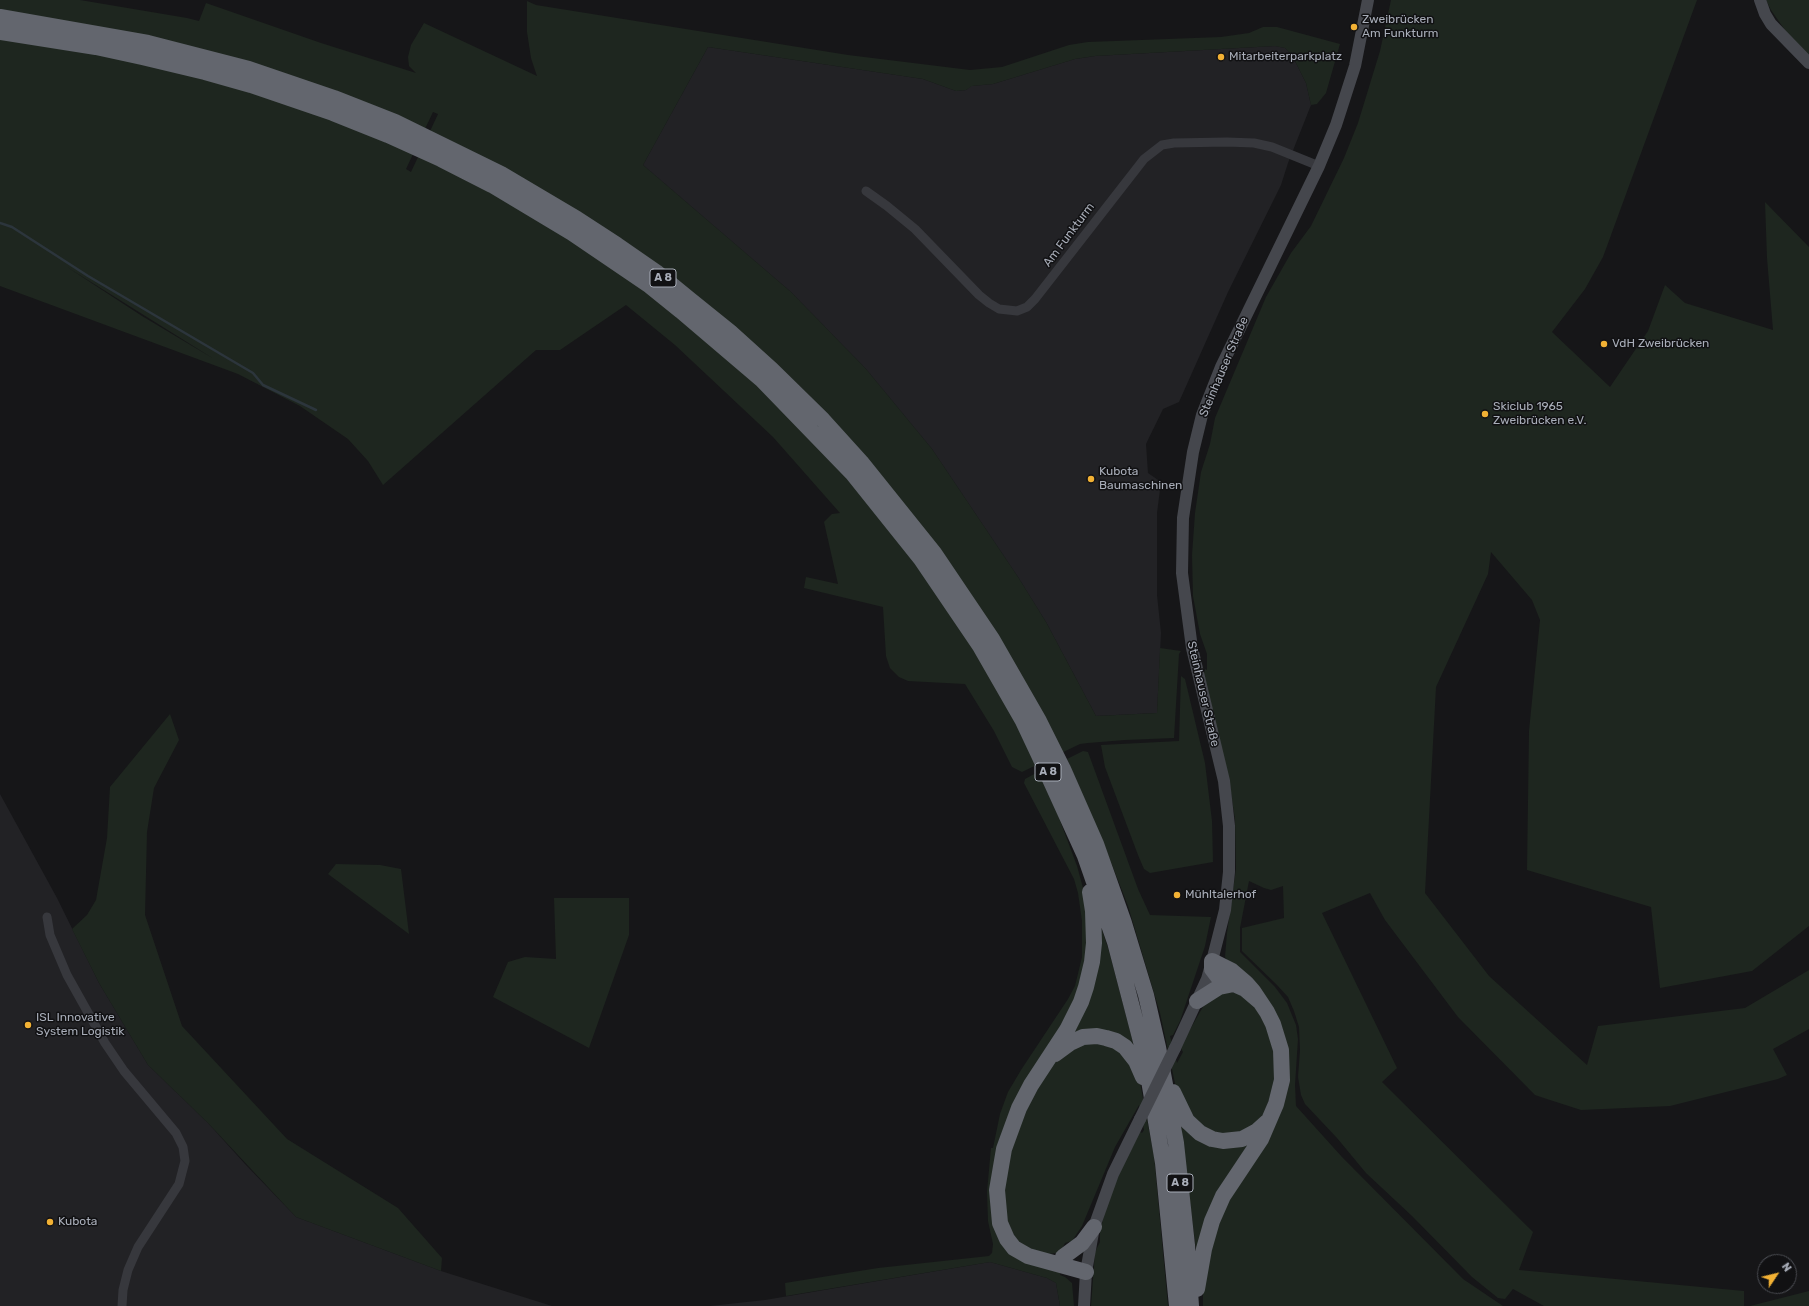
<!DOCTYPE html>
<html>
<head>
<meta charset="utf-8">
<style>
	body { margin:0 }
	#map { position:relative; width:1809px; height:1306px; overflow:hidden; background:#161618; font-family:Rubik,sans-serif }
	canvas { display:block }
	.north { position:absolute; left:1757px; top:1254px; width:40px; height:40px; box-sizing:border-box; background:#111113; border:1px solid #4d4f55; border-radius:50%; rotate:55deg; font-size:11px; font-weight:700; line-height:16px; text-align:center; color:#a8adb8 }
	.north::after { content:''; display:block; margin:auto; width:14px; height:18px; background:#f2b134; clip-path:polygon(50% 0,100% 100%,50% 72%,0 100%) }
</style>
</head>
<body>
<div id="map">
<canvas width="1809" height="1306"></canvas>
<div class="north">N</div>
</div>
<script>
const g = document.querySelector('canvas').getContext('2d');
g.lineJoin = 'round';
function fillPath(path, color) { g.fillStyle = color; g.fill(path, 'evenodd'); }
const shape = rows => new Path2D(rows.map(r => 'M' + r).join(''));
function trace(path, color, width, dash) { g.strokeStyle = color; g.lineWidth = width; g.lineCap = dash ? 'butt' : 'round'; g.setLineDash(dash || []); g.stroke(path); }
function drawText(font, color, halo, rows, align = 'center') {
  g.font = font + ' Rubik,sans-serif'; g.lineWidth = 3; g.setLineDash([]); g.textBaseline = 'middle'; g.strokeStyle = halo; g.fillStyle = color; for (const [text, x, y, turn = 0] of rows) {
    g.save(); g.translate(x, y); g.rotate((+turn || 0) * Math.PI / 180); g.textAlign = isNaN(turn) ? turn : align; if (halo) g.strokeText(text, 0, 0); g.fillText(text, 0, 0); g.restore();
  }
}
fillPath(shape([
	[1275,46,1285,48,1292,55,1306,83,1311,105,1288,163,1281,185,1228,292,1179,402,1163,409,1146,444,1148,473,1161,482,1157,513,1157,595,1161,633,1157,713,1096,716,1046,622,1018,577,932,449,866,369,791,292,643,165,708,47,923,79,956,91,966,90,971,86,993,84,1075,59,1095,56],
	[0,794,57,898,99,983,148,1065,208,1123,245,1164,296,1217,441,1271,552,1306,0,1306],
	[990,1262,1047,1278,1056,1283,1060,1306,710,1306,765,1300]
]), '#222225');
fillPath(shape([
	[0,0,80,0,187,18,199,21,206,3,321,43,416,73,409,66,408,57,411,45,424,23,537,76,531,58,527,32,527,1,536,5,848,55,970,70,1002,67,1069,45,1088,42,1221,37,1249,33,1263,27,1277,27,1340,44,1326,93,1317,104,1311,105,1306,83,1292,55,1285,48,1275,46,1095,56,1075,59,993,84,972,86,966,90,956,91,923,79,708,47,643,165,791,292,866,369,932,449,1018,577,1046,622,1096,716,1157,713,1160,648,1181,651,1179,654,1174,738,1125,740,1088,743,1080,744,1022,772,1012,767,994,731,965,684,908,681,899,677,890,668,886,656,883,607,804,588,806,577,838,584,824,522,832,514,840,513,773,437,675,345,626,305,560,350,536,350,383,485,368,461,348,439,300,406,238,374,0,286],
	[433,112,438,114,411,172,406,169],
	[67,267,214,359,142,316],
	[1391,0,1697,0,1603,257,1585,289,1552,332,1610,387,1648,331,1665,285,1685,303,1773,330,1767,258,1765,202,1809,247,1809,926,1752,971,1660,988,1651,907,1527,870,1529,731,1540,620,1532,600,1491,552,1488,574,1436,687,1425,893,1489,976,1587,1065,1598,1026,1745,1008,1809,970,1809,1029,1773,1049,1787,1075,1778,1079,1670,1106,1581,1110,1550,1100,1535,1095,1458,1017,1385,920,1370,893,1322,913,1397,1068,1382,1082,1533,1232,1519,1270,1744,1291,1744,1306,1544,1306,1513,1289,1505,1299,1498,1298,1472,1277,1412,1216,1366,1173,1337,1138,1305,1104,1301,1095,1298,1077,1300,1050,1299,1027,1294,1011,1288,997,1277,985,1242,951,1242,928,1284,918,1283,886,1271,890,1264,888,1249,881,1240,928,1240,952,1275,987,1287,1003,1296,1025,1298,1039,1295,1085,1296,1106,1342,1157,1463,1279,1503,1306,1203,1306,1203,1285,1217,1218,1257,1152,1288,1050,1225,957,1227,933,1236,869,1235,819,1229,780,1204,674,1205,669,1207,670,1207,654,1200,634,1193,596,1192,555,1195,513,1201,472,1210,444,1215,418,1266,297,1291,253,1311,226,1344,158,1358,123,1380,51],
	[1766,0,1809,0,1809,57,1787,33,1771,10],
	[1181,676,1185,679,1205,763,1212,821,1213,862,1150,873,1144,869,1138,855,1105,767,1101,745,1179,741],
	[170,714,179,740,154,788,147,832,145,915,182,1026,287,1139,398,1208,442,1258,441,1271,296,1217,208,1123,148,1065,99,983,72,929,87,915,96,900,107,838,110,787],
	[1083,751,1088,752,1138,889,1150,915,1211,917,1205,946,1180,1021,1173,1035,1170,1036,1177,1063,1183,1052,1180,1047,1208,998,1219,991,1245,994,1267,1024,1278,1073,1262,1120,1240,1136,1200,1130,1176,1088,1160,1013,1128,906,1107,852,1067,759],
	[1038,772,1058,815,1077,866,1086,899,1091,932,1080,997,1016,1102,995,1228,1060,1269,1060,1275,1065,1277,1072,1283,1074,1306,1060,1306,1056,1283,1047,1278,990,1262,786,1296,785,1283,878,1268,989,1256,992,1253,993,1244,988,1221,987,1192,991,1148,993,1148,1000,1114,1008,1092,1021,1070,1068,999,1075,986,1082,957,1082,921,1078,893,1074,879,1024,783,1025,779],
	[336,864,380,865,401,869,409,934,328,874],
	[554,898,629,898,629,935,589,1048,493,997,508,962,525,957,556,959],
	[1100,924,1109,951,1134,1046,1131,1048,1068,1040],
	[1085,1040,1118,1046,1139,1077,1154,1156,1168,1306,1091,1306,1095,1252,1100,1242,1100,1233,1104,1214,1116,1181,1139,1131,1142,1133,1144,1130,1139,1105,1115,1147,1082,1226,1072,1241,1065,1243,1062,1249,1057,1253,1048,1254,1023,1247,1006,1225,1002,1197,1013,1136,1050,1064],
	[1180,1118,1196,1134,1252,1137,1197,1259],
	[1809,1291,1809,1306,1750,1306]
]), '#1e261f');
trace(shape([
	[0,223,12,227,88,276,253,373,263,385,316,410]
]), '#2c353c', 2.5);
trace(shape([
	[866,191,887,206,915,229,979,295,989,303,999,309,1017,311,1027,307,1035,299,1144,159,1162,145,1174,143,1227,142,1254,143,1272,147,1319,166],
	[47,917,50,935,67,975,105,1043,124,1071,176,1133,183,1147,185,1161,179,1184,138,1247,128,1270,123,1290,122,1306]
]), '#37383d', 9);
trace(shape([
	[1760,0,1765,14,1771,24,1809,63],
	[1175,1048,1207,979,1212,961,1225,910,1229,872,1229,826,1224,781,1192,648,1182,573,1183,518,1193,452,1202,415,1221,367,1319,166,1336,125,1355,66,1368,0],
	[1084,1306,1086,1272,1094,1227,1113,1174,1140,1119]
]), '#45474d', 12);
trace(shape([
	[0,17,148,43,249,69,334,98,395,122,501,174,577,219,617,245,656,272,689,299,730,332,772,370,823,420,861,462,934,553,992,639,1039,721,1063,769,1096,844,1124,923,1146,995,1158,1047,1176,1143,1187,1245,1191,1306],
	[0,32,96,47,142,57,205,72,251,85,333,113,388,135,441,159,492,185,572,233,650,286,681,311,762,380,853,474,921,559,980,646,1023,721,1039,755,1085,856,1115,942,1145,1057,1163,1163,1177,1306],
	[1197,1001,1219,987,1234,984],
	[1055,1054,1070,1043,1083,1037,1097,1036,1106,1038,1116,1041,1125,1047,1136,1061,1143,1077],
	[1173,1092,1187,1121,1200,1133,1212,1139,1223,1141,1242,1139,1257,1131,1267,1122],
	[1063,1257,1082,1243,1094,1227],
	[1086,1272,1028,1256,1014,1248,1007,1239,1000,1223,997,1190,1004,1149,1019,1108,1031,1085,1067,1030,1081,1002,1086,987,1092,962,1094,943,1093,911,1090,892],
	[1197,1289,1204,1249,1212,1221,1223,1196,1261,1139,1276,1104,1282,1080,1281,1050,1273,1024,1267,1012,1253,991,1246,983,1232,971,1212,961,1212,969,1218,977,1245,989,1259,1001]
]), '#63666e', 16);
trace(shape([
	[1140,1119,1175,1048]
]), '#45474d', 12);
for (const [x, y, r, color] of [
	[1354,27,4,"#f2b134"],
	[1221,57,4,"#f2b134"],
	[1604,344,4,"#f2b134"],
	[1485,414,4,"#f2b134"],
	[1091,479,4,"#f2b134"],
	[1177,895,4,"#f2b134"],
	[28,1025,4,"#f2b134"],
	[50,1222,4,"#f2b134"]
]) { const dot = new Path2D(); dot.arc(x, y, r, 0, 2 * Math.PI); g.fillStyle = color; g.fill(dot); trace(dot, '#111113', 1.5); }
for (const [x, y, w] of [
	[663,278,26],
	[1048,772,26],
	[1180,1183,26]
]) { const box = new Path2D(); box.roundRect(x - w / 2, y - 9, w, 18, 3); g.fillStyle = '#111113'; g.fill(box); trace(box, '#a8adb8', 1); }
drawText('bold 11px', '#a8adb8', null, [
	["A 8",663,278],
	["A 8",1048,772],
	["A 8",1180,1183]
]);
drawText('12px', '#a8adb8', '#111113', [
	["Zweibrücken",1362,20],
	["Am Funkturm",1362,34],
	["Mitarbeiterparkplatz",1229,57],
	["VdH Zweibrücken",1612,344],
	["Skiclub 1965",1493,407],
	["Zweibrücken e.V.",1493,421],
	["Kubota",1099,472],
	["Baumaschinen",1099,486],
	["Mühltalerhof",1185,895],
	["ISL Innovative",36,1018],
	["System Logistik",36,1032],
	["Kubota",58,1222]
], 'left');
drawText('12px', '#a8adb8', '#111113', [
	["Am Funkturm",1069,235,-53],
	["Steinhauser Straße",1224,367,-67],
	["Steinhauser Straße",1203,694,77]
]);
</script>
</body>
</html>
